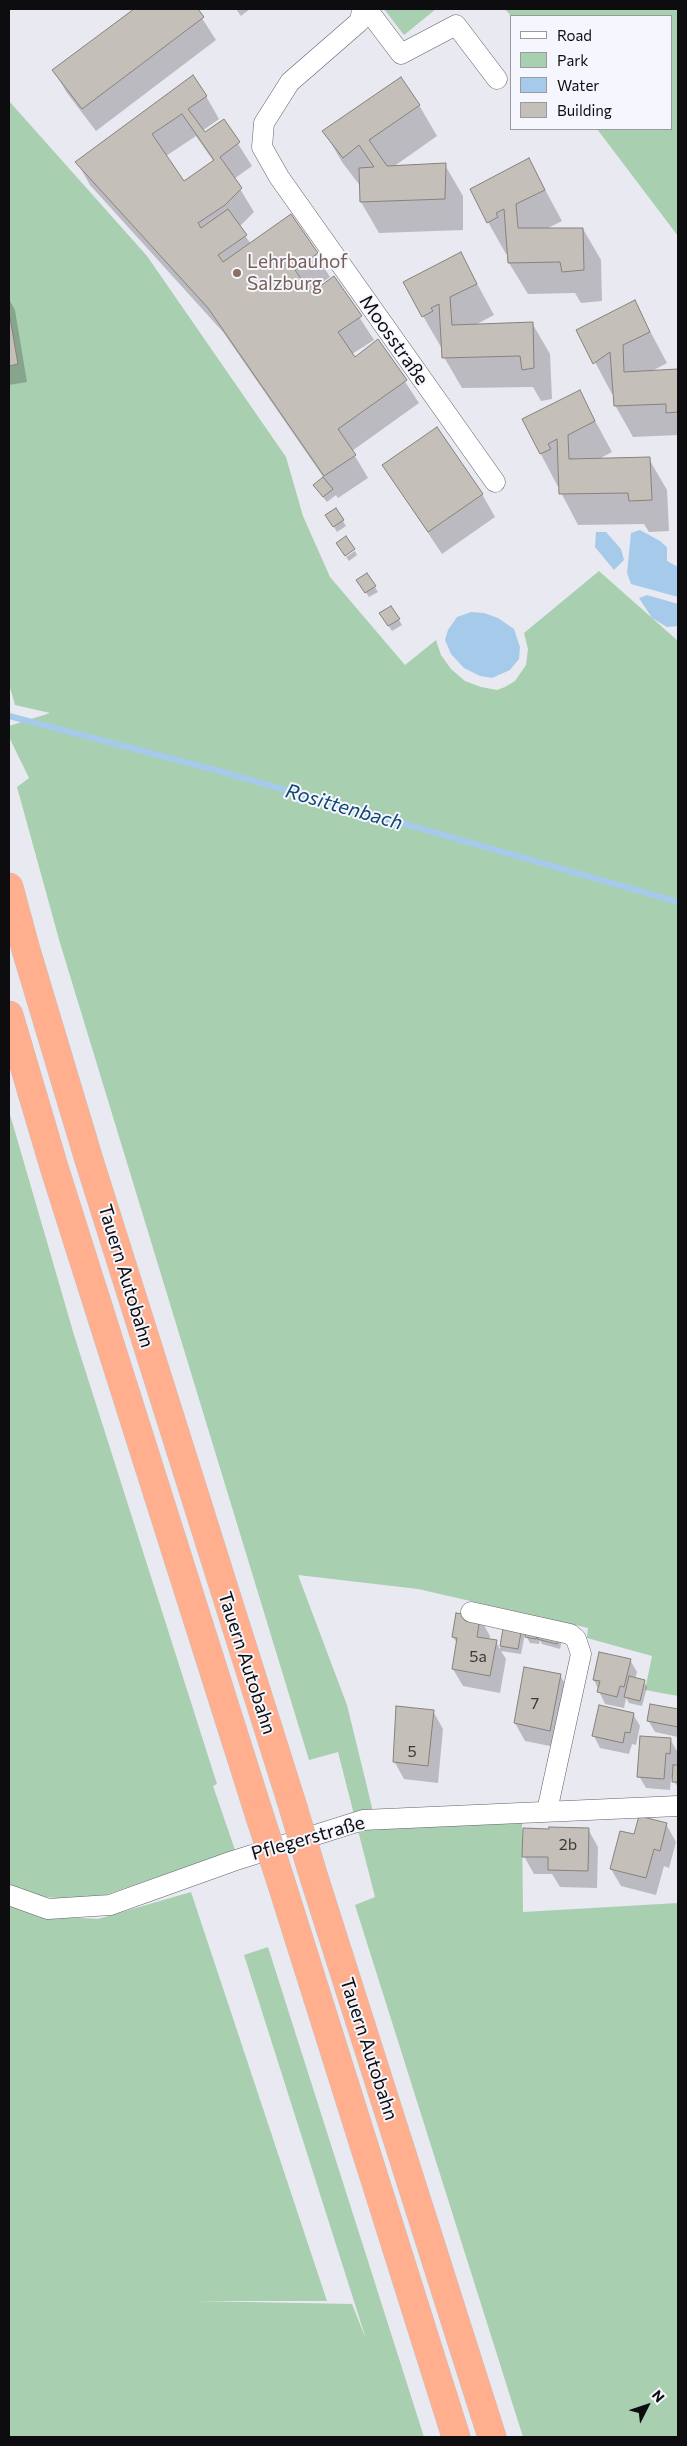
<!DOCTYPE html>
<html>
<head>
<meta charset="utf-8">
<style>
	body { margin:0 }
	#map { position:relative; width:687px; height:2446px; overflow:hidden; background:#e9e9f1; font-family:Commissioner,sans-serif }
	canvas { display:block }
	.frame { position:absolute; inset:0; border:10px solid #0d0d0f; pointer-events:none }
	.legend { position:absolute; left:510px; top:15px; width:162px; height:115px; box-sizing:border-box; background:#f6f7fe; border:1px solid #99999e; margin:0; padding:6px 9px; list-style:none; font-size:15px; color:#0d0d0f }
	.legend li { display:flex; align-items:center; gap:10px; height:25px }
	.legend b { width:25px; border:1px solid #99999e }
	.north { position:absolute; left:622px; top:2381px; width:50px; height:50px; -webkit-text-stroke:4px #f6f7fe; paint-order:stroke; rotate:49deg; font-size:14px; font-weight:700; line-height:20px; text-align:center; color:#0d0d0f }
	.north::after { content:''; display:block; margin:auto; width:18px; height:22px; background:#0d0d0f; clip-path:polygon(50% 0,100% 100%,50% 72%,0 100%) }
</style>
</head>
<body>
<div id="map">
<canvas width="687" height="2446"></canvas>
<div class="frame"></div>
<ul class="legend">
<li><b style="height:6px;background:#fff"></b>Road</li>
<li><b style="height:14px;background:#a9cfb1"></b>Park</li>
<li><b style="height:14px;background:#a6cbea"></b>Water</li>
<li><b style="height:14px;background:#c4bfb9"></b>Building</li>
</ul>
<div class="north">N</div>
</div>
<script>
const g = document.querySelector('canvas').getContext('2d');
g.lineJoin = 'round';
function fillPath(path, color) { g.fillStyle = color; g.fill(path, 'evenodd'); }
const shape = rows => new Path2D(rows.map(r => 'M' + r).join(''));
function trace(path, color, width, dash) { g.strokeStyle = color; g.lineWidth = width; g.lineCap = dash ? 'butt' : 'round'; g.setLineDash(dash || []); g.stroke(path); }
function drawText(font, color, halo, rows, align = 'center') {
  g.font = font + ' Commissioner,sans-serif'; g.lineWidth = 4; g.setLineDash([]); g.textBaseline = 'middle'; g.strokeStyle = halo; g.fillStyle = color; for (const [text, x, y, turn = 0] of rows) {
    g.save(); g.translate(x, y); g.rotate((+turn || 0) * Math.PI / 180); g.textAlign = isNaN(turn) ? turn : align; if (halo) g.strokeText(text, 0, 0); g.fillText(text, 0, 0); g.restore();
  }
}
fillPath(shape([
	[384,9,436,9,404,35],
	[505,9,678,9,678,236,597,129,671,129,671,16,511,16],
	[9,101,147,256,286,457,303,516,330,577,405,665,436,640,441,655,451,669,465,681,481,687,497,690,505,687,515,681,526,665,528,649,524,633,599,571,678,641,678,1696,645,1690,652,1656,587,1638,588,1628,418,1589,298,1575,347,1705,377,1828,522,1821,523,1912,678,1903,678,2437,523,2437,355,1905,375,1897,338,1752,309,1760,60,943,17,787,29,778,9,737,9,726,50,713,15,705,9,684],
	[9,1111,74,1335,217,1784,213,1786,235,1850,105,1895,65,1899,38,1896,9,1886],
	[191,1892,327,2301,195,2301,352,2304,366,2339,244,1955,268,1947,424,2437,9,2437,9,1904,49,1916,98,1919]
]), '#a9cfb1');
fillPath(shape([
	[640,530,660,541,667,547,667,561,678,567,678,597,631,584,627,573,631,533],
	[596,532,606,532,621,549,624,560,614,570,595,547],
	[647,595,678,604,678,626,667,627,652,618,639,598],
	[471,612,484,613,498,618,514,629,520,647,519,659,510,670,492,678,480,676,464,668,451,654,445,640,448,630,457,617]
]), '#a6cbea');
fillPath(shape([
	[136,9,196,9,216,40,96,131,67,93,54,71],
	[236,9,250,9,241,16],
	[206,96,219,119,202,131,204,134,223,120,252,166,234,179,254,212,239,227,251,244,291,216,330,277,309,292,311,295,334,278,374,340,352,354,354,359,378,341,419,403,352,451,368,478,338,498,336,495,327,502,318,491,315,485,324,478,223,332,90,185,77,162],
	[196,136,214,162,184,183,166,156],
	[419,105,437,136,393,167,445,165,463,196,463,230,379,233,361,202,361,187,342,162,324,131],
	[529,160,562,221,546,229,583,229,601,260,602,301,581,303,575,293,528,294,509,263,509,252,506,254,488,222],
	[461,254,494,315,475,325,532,323,550,354,552,399,541,401,533,387,462,388,444,357,443,346,441,347,423,316],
	[9,299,15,310,27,382,9,385],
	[634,301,667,363,650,372,678,371,678,435,633,437,615,405,614,393,612,394,578,330],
	[579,391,612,452,597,460,649,459,667,490,669,531,649,532,644,524,578,525,523,420],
	[383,465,482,494,495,517,442,554],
	[336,510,346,526,337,532,327,515],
	[355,551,357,555,349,561,346,557],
	[367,574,378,592,369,597,358,580],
	[391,607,402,625,392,631,384,619],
	[480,1618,490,1636,489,1640,496,1642,500,1649,505,1625,521,1628,527,1636,558,1635,562,1640,560,1649,542,1644,540,1640,539,1644,530,1643,525,1634,521,1654,501,1651,506,1659,500,1693,463,1686,453,1669,458,1645,453,1637],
	[630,1660,637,1672,635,1679,644,1681,647,1687,642,1706,629,1703,626,1698,624,1708,605,1704,594,1680],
	[560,1675,570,1693,560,1748,525,1741,515,1723],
	[651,1705,678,1711,678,1737,655,1732,648,1720],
	[397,1707,433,1711,443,1729,438,1783,404,1779,394,1761],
	[633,1714,640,1726,636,1745,632,1744,629,1754,600,1748,594,1736],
	[670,1739,677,1751,678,1787,671,1778,670,1790,646,1788,639,1776],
	[666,1824,676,1842,669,1868,664,1866,656,1895,621,1886,611,1869,635,1836],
	[588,1829,598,1847,597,1888,560,1887,552,1874,534,1874,524,1856]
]), '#0003');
trace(shape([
	[9,716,219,771,678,902]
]), '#a6cbea', 6);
const building = shape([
	[134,9,198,9,204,17,82,109,52,70,134,9],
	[193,75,207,96,188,109,205,132,224,119,240,142,220,157,242,188,225,205,198,223,201,228,228,209,247,235,218,255,223,262,291,214,318,253,295,270,311,293,334,276,362,316,338,332,355,357,378,339,407,380,338,429,356,455,324,476,208,308,75,162,193,75],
	[182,114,214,160,184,181,152,134,182,114],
	[401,77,420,105,369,140,387,166,446,163,445,199,360,202,359,168,374,167,359,145,343,158,322,131,401,77],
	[529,158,545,190,516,204,518,228,583,228,584,270,562,272,560,262,508,263,504,209,496,213,498,217,487,223,470,189,529,158],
	[461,252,477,284,450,297,452,325,533,322,534,368,522,370,520,356,442,358,439,304,431,308,433,311,422,317,403,282,461,252],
	[635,300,650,332,623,345,624,372,678,369,678,412,666,413,666,404,614,406,610,352,593,364,576,330,635,300],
	[9,312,18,364,9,366,9,312],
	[580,390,595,421,568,435,569,459,650,457,652,500,629,501,628,493,559,494,557,439,548,444,551,449,540,454,522,419,580,390],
	[437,427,483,494,428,532,382,465,437,427],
	[323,477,333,489,323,497,313,485,323,477],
	[336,508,344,520,333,527,325,515,336,508],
	[346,536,355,549,345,556,336,543,346,536],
	[367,573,376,586,365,593,356,580,367,573],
	[391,606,400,619,388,626,379,613,391,606],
	[456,1613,480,1617,477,1637,497,1640,490,1676,452,1669,457,1638,452,1637,456,1613],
	[504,1623,522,1627,518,1649,500,1646,504,1623],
	[527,1627,538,1629,536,1639,525,1637,527,1627],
	[539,1629,559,1634,557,1644,537,1639,539,1629],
	[599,1652,631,1659,624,1687,620,1686,617,1697,597,1692,600,1681,593,1680,599,1652],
	[524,1667,561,1674,550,1731,514,1723,524,1667],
	[629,1676,645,1680,640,1701,624,1697,629,1676],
	[650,1704,678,1709,678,1727,647,1721,650,1704],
	[599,1705,634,1713,630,1733,625,1732,623,1743,592,1736,599,1705],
	[396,1706,434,1710,428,1766,393,1762,396,1706],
	[640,1736,671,1738,670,1754,666,1753,664,1779,637,1777,640,1736],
	[673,1765,678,1765,678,1782,672,1782,673,1765],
	[639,1816,667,1823,660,1851,654,1849,646,1878,610,1869,620,1831,634,1834,639,1816],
	[549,1827,589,1828,588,1871,548,1870,548,1857,522,1857,523,1828,549,1829,549,1827]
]);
fillPath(building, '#c4bfb9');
trace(building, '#87817c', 1);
const minor = shape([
	[363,9,359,22,290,82,264,123,262,147,279,177,495,482],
	[367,9,401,54,456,25,497,79],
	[471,1612,570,1634,576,1639,581,1654,547,1811],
	[9,1895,48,1909,110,1905,233,1861,363,1820,678,1806]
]);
const highway = shape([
	[9,887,26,950,89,1160,293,1807],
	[9,1015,54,1167,260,1817],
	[312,1871,492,2437],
	[281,1882,456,2437]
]);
trace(minor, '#616268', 21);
trace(highway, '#c5c5c5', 29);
trace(minor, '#fff', 20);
trace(highway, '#ffae8e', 28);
const highwayBridge = shape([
	[293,1807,312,1871],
	[260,1817,281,1882]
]);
trace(highwayBridge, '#c5c5c5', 29, []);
trace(highwayBridge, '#ffae8e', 28);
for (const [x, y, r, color] of [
	[237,273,5,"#8d6e63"]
]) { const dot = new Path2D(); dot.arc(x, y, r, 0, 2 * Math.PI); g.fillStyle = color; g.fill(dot); trace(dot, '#f6f7fe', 2); }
drawText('16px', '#3b3a3a', null, [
	["5a",478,1657],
	["7",535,1704],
	["5",412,1752],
	["2b",568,1845]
]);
drawText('19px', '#785e54', '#f6f7fe', [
	["Lehrbauhof",247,262],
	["Salzburg",247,284]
], 'left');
drawText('19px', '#0d0d0f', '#f6f7fe', [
	["Moosstraße",394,340,55],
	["Tauern Autobahn",126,1276,73],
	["Tauern Autobahn",247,1663,72],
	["Pflegerstraße",308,1838,-16],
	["Tauern Autobahn",369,2049,72]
]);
drawText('italic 20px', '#0d4971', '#f6f7fe', [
	["Rosittenbach",344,807,16]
]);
</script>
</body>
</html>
